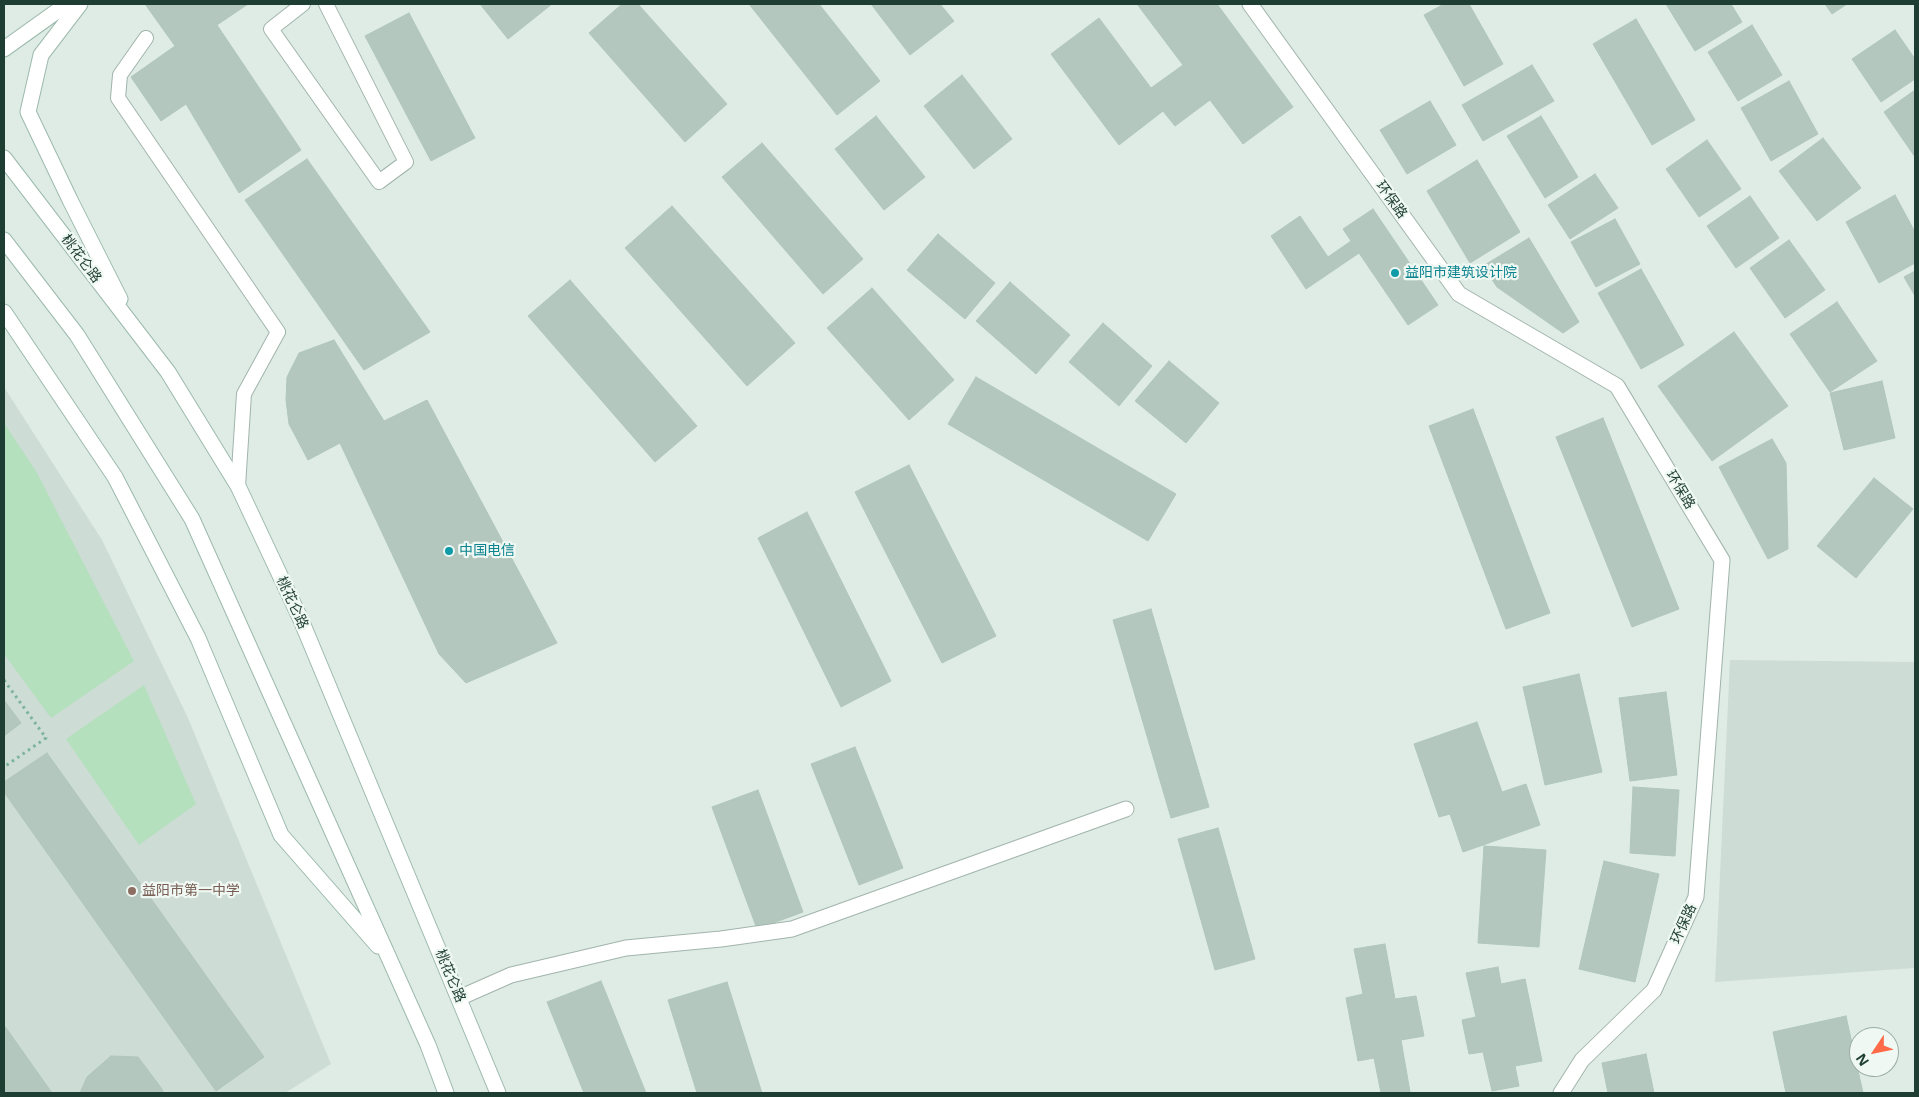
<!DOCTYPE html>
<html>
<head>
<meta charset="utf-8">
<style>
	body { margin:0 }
	#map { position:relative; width:1919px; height:1097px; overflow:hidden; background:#deece5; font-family:"Open Sans",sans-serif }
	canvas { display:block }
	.frame { position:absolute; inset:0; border:5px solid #1e3d33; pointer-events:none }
	.north { position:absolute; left:1849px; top:1027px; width:50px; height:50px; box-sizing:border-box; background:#eff8f3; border:1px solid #9bada6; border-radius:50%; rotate:236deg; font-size:14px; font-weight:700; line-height:20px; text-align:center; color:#1e3d33 }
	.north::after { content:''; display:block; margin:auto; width:18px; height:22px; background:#ff6b49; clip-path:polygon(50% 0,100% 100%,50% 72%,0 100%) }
</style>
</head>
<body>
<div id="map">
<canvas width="1919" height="1097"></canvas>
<div class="frame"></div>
<div class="north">N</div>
</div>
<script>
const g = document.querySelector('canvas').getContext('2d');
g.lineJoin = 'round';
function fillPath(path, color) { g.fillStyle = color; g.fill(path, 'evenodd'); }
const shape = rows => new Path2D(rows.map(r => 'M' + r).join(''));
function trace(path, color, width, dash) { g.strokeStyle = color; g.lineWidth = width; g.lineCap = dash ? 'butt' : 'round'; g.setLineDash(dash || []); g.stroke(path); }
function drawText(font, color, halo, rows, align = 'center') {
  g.font = font + ' "Open Sans","Noto Sans SC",sans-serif'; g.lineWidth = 4.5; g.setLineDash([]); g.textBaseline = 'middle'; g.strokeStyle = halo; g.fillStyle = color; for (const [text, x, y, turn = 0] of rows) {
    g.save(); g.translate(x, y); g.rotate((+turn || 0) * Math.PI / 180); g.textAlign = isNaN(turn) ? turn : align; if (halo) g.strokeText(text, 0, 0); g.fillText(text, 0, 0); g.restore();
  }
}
fillPath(shape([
	[4,387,102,540,188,718,331,1064,285,1093,4,1093],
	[1730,660,1915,662,1915,968,1715,982]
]), '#cddcd4');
fillPath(shape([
	[4,423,36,471,134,661,51,718,4,654],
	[144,685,196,804,139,845,66,739]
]), '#b5e0be');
const building = shape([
	[145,4,248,4,217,25,301,150,239,193,186,104,161,121,131,77,175,46,145,4],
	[480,4,552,4,508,39,480,4],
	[622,4,638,4,727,104,685,142,589,33,622,4],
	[749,4,819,4,880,81,837,115,749,4],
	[871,4,940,4,954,21,910,55,871,4],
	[1137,4,1217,4,1293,107,1243,144,1210,100,1175,126,1163,111,1119,145,1051,54,1099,18,1151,88,1183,65,1137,4],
	[1444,4,1469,4,1503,64,1464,86,1424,15,1444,4],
	[1666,4,1731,4,1742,22,1695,51,1666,4],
	[1825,4,1847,4,1832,14,1825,4],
	[409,13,475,138,431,161,365,36,409,13],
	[1636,19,1695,120,1652,145,1593,44,1636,19],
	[1752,25,1782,75,1738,101,1708,52,1752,25],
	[1895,30,1915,59,1915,79,1881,102,1852,59,1895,30],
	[1532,65,1554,101,1483,141,1462,105,1532,65],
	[962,75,1012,139,974,169,924,106,962,75],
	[1789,81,1818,134,1771,161,1741,108,1789,81],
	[1915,90,1915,157,1884,112,1915,90],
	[1430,101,1456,145,1407,174,1380,130,1430,101],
	[876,116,925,177,884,210,835,149,876,116],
	[1541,116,1578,177,1545,198,1507,136,1541,116],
	[1823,138,1861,188,1817,221,1779,171,1823,138],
	[1707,140,1741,189,1699,217,1666,169,1707,140],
	[762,143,863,259,823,294,722,177,762,143],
	[307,159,430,332,364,370,245,200,307,159],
	[1477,160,1520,232,1470,263,1427,191,1477,160],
	[1595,174,1618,208,1570,239,1548,205,1595,174],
	[1895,195,1915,232,1915,263,1879,283,1846,222,1895,195],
	[1750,196,1779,238,1736,268,1707,226,1750,196],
	[672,206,795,343,747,386,625,248,672,206],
	[1373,209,1438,305,1408,325,1359,253,1306,289,1271,236,1300,216,1328,257,1351,241,1343,229,1373,209],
	[1615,219,1640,264,1596,287,1571,242,1615,219],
	[938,234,995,283,965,319,907,270,938,234],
	[1529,238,1579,322,1563,333,1497,287,1483,266,1529,238],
	[1789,240,1825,290,1785,318,1750,268,1789,240],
	[1641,269,1684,345,1641,369,1598,293,1641,269],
	[1915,271,1915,296,1904,277,1915,271],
	[570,280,697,426,655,462,528,316,570,280],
	[1010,282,1070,335,1036,374,976,321,1010,282],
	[872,288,954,380,909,420,827,328,872,288],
	[1837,302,1877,361,1830,392,1790,334,1837,302],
	[1103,323,1152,366,1119,406,1069,362,1103,323],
	[1734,332,1788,406,1712,461,1658,386,1734,332],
	[334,340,384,421,427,400,557,643,466,683,439,654,340,443,308,460,289,424,286,400,287,377,299,353,334,340],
	[1169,361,1219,403,1186,443,1135,401,1169,361],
	[976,377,1176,494,1148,541,948,424,976,377],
	[1882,381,1895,438,1844,450,1830,393,1882,381],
	[1473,409,1550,613,1506,629,1429,426,1473,409],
	[1603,418,1679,609,1632,627,1556,437,1603,418],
	[1772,439,1786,463,1788,549,1768,559,1719,467,1772,439],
	[909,465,996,636,942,663,855,492,909,465],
	[1874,478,1913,509,1856,578,1817,546,1874,478],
	[807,512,891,681,841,707,758,538,807,512],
	[1151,609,1209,807,1171,818,1113,620,1151,609],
	[1579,674,1602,772,1545,785,1523,687,1579,674],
	[1666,692,1677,775,1630,781,1619,698,1666,692],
	[4,700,21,723,4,736,4,700],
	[1477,722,1502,792,1526,784,1540,825,1463,852,1450,814,1439,817,1414,744,1477,722],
	[855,747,903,868,859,885,811,764,855,747],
	[47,753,264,1057,216,1091,4,792,4,782,47,753],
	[1633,787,1679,790,1675,856,1630,853,1633,787],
	[758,790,803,912,757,929,712,807,758,790],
	[1218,828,1255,959,1215,970,1178,839,1218,828],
	[1484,846,1546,850,1539,947,1478,943,1484,846],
	[1604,861,1659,874,1635,982,1579,969,1604,861],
	[1385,944,1395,999,1416,996,1424,1036,1401,1040,1410,1092,1401,1093,1381,1093,1374,1058,1358,1061,1346,998,1363,994,1354,949,1385,944],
	[1498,967,1501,984,1525,979,1542,1061,1515,1066,1519,1086,1492,1091,1483,1052,1469,1054,1462,1020,1476,1017,1466,973,1498,967],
	[601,981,646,1093,584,1093,547,1002,601,981],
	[727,982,762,1093,697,1093,668,1000,727,982],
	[1846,1016,1863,1093,1786,1093,1773,1032,1846,1016],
	[4,1025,52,1093,4,1093,4,1025],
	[1646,1054,1654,1093,1608,1093,1602,1063,1646,1054],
	[111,1056,138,1057,162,1089,163,1093,80,1093,87,1077,111,1056]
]);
fillPath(building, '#b4c7be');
trace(building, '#b0c6bc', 1);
const service = shape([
	[303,4,271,29,379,182,406,162,326,4],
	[146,38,120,75,118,98,278,332,244,394,238,486]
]);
const minor = shape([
	[1250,4,1459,294,1617,386,1722,560,1696,897,1654,990,1582,1060,1561,1093],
	[459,998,511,975,626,948,721,939,792,929,1126,809]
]);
const secondary = shape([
	[80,4,41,55,28,112,70,200,120,299],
	[4,49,67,4],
	[4,158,168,372,238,486,301,620,498,1093],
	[4,240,77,335,192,519,428,1045,446,1093],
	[4,312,115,477,198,638,281,835,378,946]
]);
trace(service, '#a1b4ac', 16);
trace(minor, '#a1b4ac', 17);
trace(secondary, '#9cb9ad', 17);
trace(shape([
	[4,680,46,738,4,767]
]), '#7bb39e', 3, [2.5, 4]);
trace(service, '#fff', 14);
trace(minor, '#fff', 15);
trace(secondary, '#fff', 15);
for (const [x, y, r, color] of [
	[1395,273,5,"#0f9aa8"],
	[449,551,5,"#0f9aa8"],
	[132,891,5,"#8d6e63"]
]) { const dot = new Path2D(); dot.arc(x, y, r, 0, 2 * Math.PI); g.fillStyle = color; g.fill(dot); trace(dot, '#eff8f3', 2); }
drawText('14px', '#1e3d33', '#eff8f3', [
	["环保路",1391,200,54],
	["桃花仑路",81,259,53],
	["环保路",1680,490,59],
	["桃花仑路",292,603,65],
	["环保路",1684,924,-66],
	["桃花仑路",450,976,67]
]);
drawText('14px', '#0d838f', '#eff8f3', [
	["益阳市建筑设计院",1405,273],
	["中国电信",459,551]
], 'left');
drawText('14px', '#785e54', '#eff8f3', [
	["益阳市第一中学",142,891]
], 'left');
</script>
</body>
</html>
